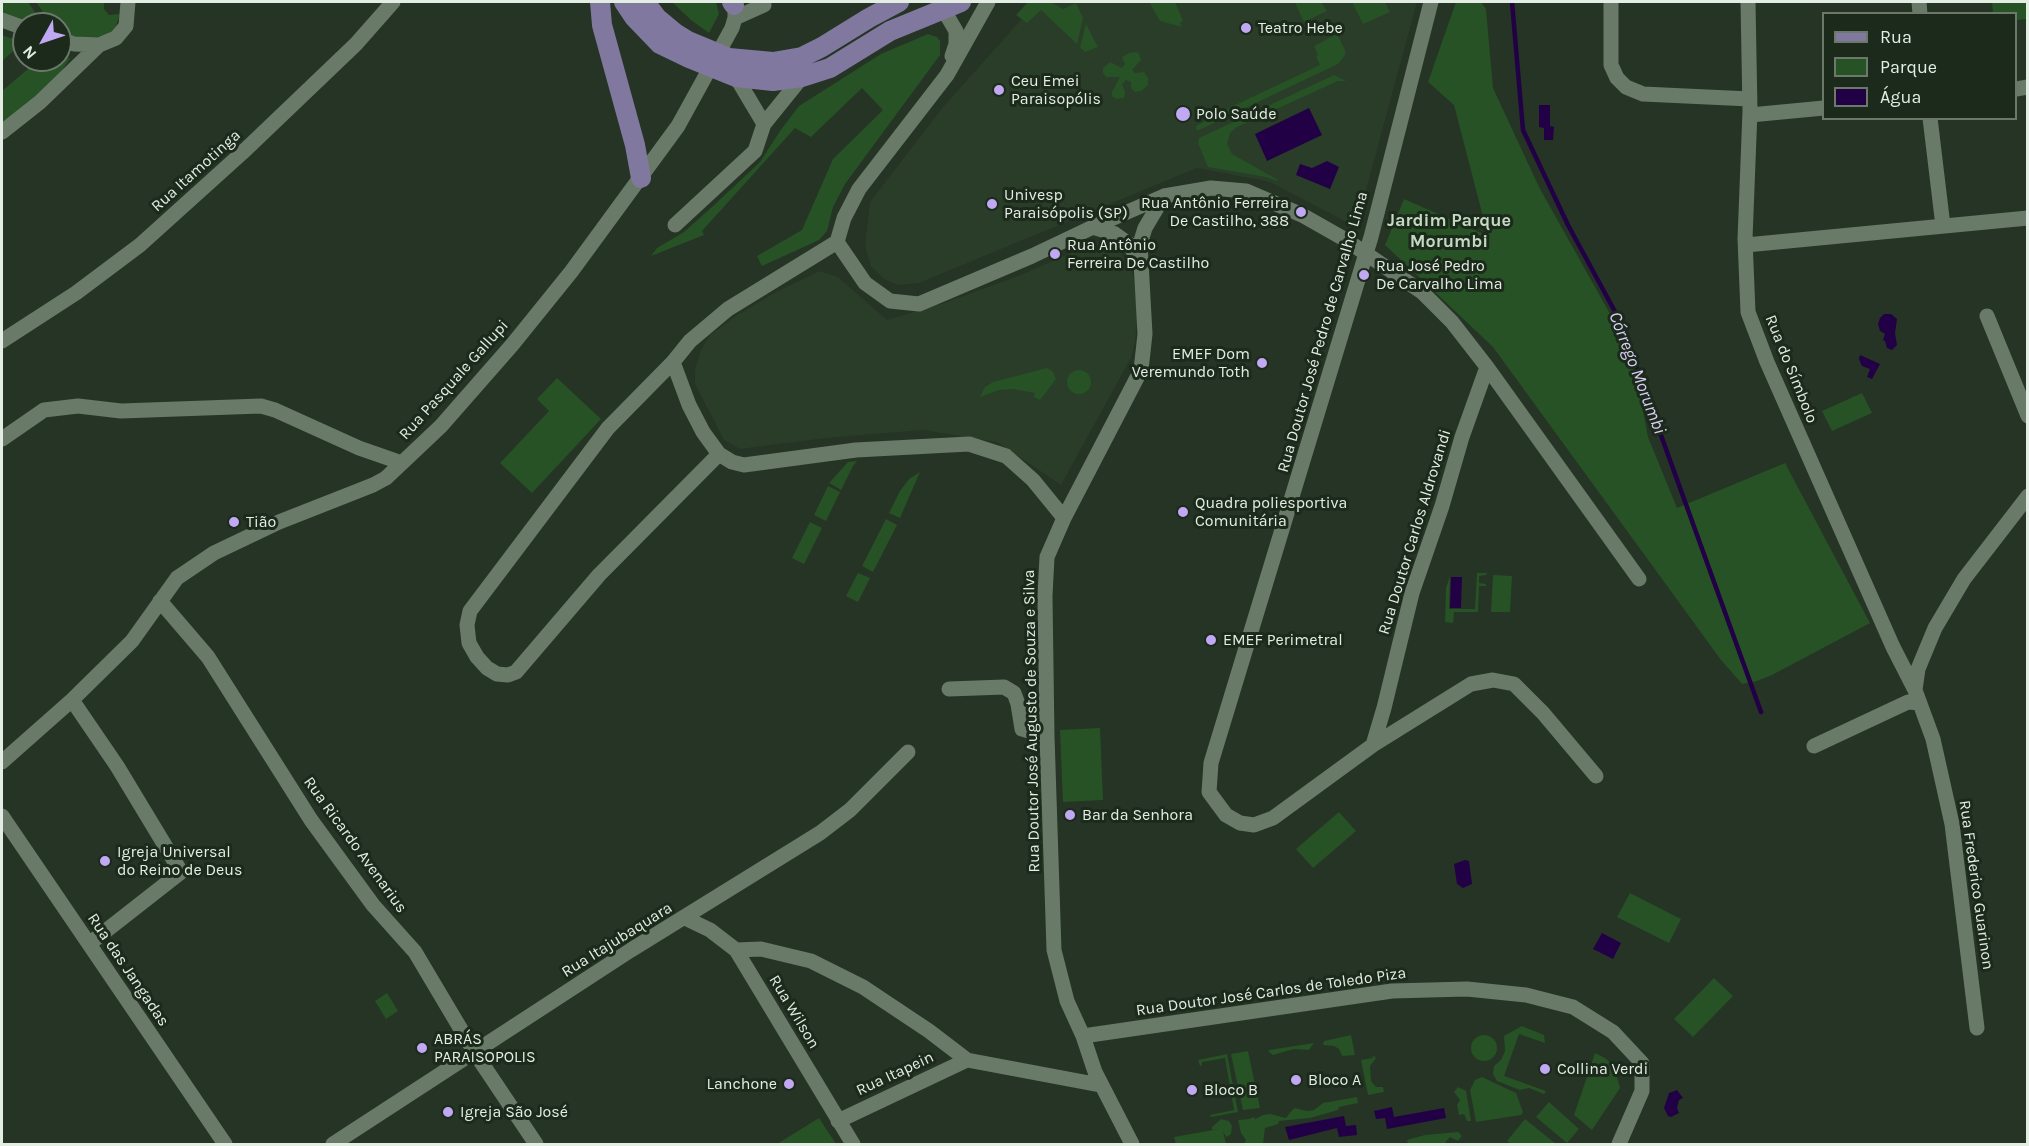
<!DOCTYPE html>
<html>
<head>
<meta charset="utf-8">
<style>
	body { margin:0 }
	#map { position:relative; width:2029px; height:1146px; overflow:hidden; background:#253424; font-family:Karla,sans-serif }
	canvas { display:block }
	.frame { position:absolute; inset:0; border:3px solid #e3ede3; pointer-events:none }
	.legend { position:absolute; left:1822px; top:12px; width:195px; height:108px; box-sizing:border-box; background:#1b2a1a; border:2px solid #6b786a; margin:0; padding:8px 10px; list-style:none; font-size:18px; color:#e3ede3 }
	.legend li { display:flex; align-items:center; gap:12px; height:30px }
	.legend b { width:30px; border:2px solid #6b786a }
	.north { position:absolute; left:12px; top:12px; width:60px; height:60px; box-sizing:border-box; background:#1b2a1a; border:2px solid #6b786a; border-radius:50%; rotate:230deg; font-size:16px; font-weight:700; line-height:24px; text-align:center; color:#e3ede3 }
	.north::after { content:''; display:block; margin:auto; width:21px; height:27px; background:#c1a8f3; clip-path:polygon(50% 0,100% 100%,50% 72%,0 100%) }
</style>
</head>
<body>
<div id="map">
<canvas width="2029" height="1146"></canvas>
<div class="frame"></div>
<ul class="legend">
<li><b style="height:8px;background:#80789f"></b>Rua</li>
<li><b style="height:16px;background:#265225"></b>Parque</li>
<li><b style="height:16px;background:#220045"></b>Água</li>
</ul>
<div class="north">N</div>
</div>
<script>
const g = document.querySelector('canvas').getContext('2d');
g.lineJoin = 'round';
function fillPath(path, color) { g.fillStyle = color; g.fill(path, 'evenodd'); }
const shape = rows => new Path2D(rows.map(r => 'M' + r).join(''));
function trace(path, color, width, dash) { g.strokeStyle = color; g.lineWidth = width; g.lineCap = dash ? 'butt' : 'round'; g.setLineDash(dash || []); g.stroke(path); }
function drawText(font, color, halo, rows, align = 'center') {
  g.font = font + ' Karla,sans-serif'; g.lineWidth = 6; g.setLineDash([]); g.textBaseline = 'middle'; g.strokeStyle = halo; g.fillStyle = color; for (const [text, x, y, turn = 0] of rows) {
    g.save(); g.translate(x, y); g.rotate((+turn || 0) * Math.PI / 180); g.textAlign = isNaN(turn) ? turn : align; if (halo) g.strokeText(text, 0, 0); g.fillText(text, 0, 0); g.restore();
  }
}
fillPath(shape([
	[1037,2,1417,2,1356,227,1270,182,1197,168,919,283,898,285,884,279,871,266,865,246,870,202,943,107],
	[1096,242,1120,251,1133,274,1138,311,1135,342,1131,358,1061,485,997,442,923,430,826,438,740,449,724,440,695,384,695,370,701,350,710,335,736,316,774,293,820,271,838,277,887,320,947,302,1023,274]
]), '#293d28');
fillPath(shape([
	[2,2,28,2,43,24,28,24,2,15],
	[36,2,104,2,104,9,109,15,120,14,114,32,82,42,60,37,60,24,51,24],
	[672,2,716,2,719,14,709,33,691,20],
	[1028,2,1051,2,1063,9,1076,3,1083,18,1077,44,1041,10,1027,23,1016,15],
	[1149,2,1175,2,1183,21,1180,23,1182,27,1160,21],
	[1296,2,1321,2,1327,11,1304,22,1296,5],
	[1352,2,1385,2,1390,12,1363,24],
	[1456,2,1481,2,1486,9,1493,88,1539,187,1632,353,1648,437,1677,508,1785,463,1870,623,1772,675,1757,681,1742,684,1721,660,1493,347,1385,245,1404,199,1488,236,1454,105,1428,82],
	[1992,2,2027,2,2027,19,2016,20,2016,14,1993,13],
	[1086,24,1098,47,1085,52,1080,47],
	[928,34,937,37,940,41,940,55,845,184,833,207,827,231,819,240,762,266,757,256,802,230,833,159,883,110,862,88,811,137,795,128,702,231,704,235,651,256,657,248,684,232,712,207,760,162,780,131,799,106,881,54],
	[1337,34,1345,50,1345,55,1338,64,1197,131,1196,126,1231,107,1320,65,1316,56,1318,55,1314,46],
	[2,35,24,43,24,56,17,48,2,61],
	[1136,52,1139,54,1141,60,1132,70,1135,73,1144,72,1148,78,1148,85,1141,91,1135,92,1131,88,1131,82,1126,80,1122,84,1125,92,1124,98,1116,99,1112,96,1112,92,1120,77,1106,77,1103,73,1103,68,1110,62,1122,68,1125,64,1122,58,1124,56,1129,53],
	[60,55,70,58,56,80,3,124,2,123,2,91,28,69,23,62,26,60,60,60],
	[1334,75,1346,81,1338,81,1237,127,1230,133,1227,144,1232,154,1278,180,1277,181,1266,177,1208,167,1198,143,1199,138],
	[1047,368,1053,372,1056,379,1040,400,1034,397,1035,393,1013,389,999,390,980,397,985,387,993,382],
	'1067 382a12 12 0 1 1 24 0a12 12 0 1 1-24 0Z',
	[557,378,601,419,532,493,500,463,549,411,537,399],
	[1862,393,1872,413,1832,431,1822,411],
	[857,461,853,466,841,490,829,483,848,462],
	[920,472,900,518,889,513,900,491,909,479],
	[828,486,840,492,826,521,814,515],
	[886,519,897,525,873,572,862,566],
	[810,522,822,528,804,564,792,558],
	[858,573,870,578,858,602,846,596],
	[1477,573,1487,573,1486,575,1479,576,1479,583,1486,584,1486,586,1479,586,1478,612,1454,612,1453,623,1445,622,1446,588,1450,576,1449,609,1475,609],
	[1493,575,1512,576,1510,612,1491,612],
	[1100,728,1103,800,1063,802,1060,730],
	[1339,812,1356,831,1313,868,1296,849],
	[1630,893,1681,919,1669,943,1617,917],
	[1714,978,1733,996,1693,1037,1674,1019],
	[387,993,398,1011,386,1019,375,1001],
	[1522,1026,1544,1035,1545,1043,1519,1034,1504,1076,1546,1091,1544,1094,1529,1088,1520,1090,1497,1081,1493,1074,1494,1066,1501,1060,1505,1051,1504,1036],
	'1471 1048a13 13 0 1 1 26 0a13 13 0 1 1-26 0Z',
	[1351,1035,1355,1055,1342,1056,1339,1049,1334,1046,1323,1045,1324,1041],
	[1314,1043,1309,1050,1294,1049,1273,1055,1269,1052,1269,1050],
	[1248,1051,1260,1108,1243,1110,1231,1054],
	[1595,1053,1605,1058,1614,1066,1620,1088,1592,1130,1574,1115],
	[1227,1054,1238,1112,1211,1117,1210,1115,1234,1110,1225,1058,1202,1062,1202,1065,1200,1066,1198,1060],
	[1373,1055,1376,1058,1370,1066,1371,1081,1376,1087,1383,1087,1384,1092,1368,1095,1361,1060,1373,1058],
	[1482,1077,1516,1093,1523,1112,1521,1115,1476,1122,1470,1090,1475,1080],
	[1458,1087,1466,1091,1471,1121,1467,1121,1464,1114,1459,1115,1457,1105,1460,1100,1454,1092],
	[1357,1097,1358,1103,1339,1107,1338,1110,1310,1118,1279,1121,1278,1124,1265,1128,1263,1144,1244,1144,1246,1140,1241,1133,1238,1120,1249,1119,1254,1117,1255,1119,1263,1115,1270,1114,1286,1118,1292,1110,1295,1108,1307,1111,1314,1110,1323,1103],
	[1549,1102,1579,1129,1567,1143,1536,1117],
	[819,1118,836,1144,777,1144],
	[1221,1119,1229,1121,1232,1126,1231,1134,1228,1136,1226,1137,1223,1131,1226,1144,1176,1144,1174,1137,1219,1129,1212,1130,1212,1127],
	[1525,1119,1556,1144,1511,1144,1507,1141],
	[1458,1132,1462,1136,1458,1141,1450,1137,1445,1143,1447,1144,1408,1144,1407,1140,1425,1135]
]), '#265225');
fillPath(shape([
	[1539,105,1550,105,1550,126,1554,127,1553,140,1544,140,1544,128,1539,127],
	[1309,108,1322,135,1267,161,1255,134],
	[1327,161,1339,167,1330,189,1296,175,1300,164,1312,168],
	[1884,314,1891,314,1897,319,1895,333,1897,345,1892,350,1887,348,1885,341,1883,340,1885,334,1880,331,1878,324,1880,318],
	[1860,355,1880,364,1872,379,1867,377,1870,369,1862,366,1859,359],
	[1451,577,1462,577,1461,608,1450,608],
	[1465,860,1469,861,1472,884,1463,888,1457,884,1454,864],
	[1602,933,1621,943,1613,959,1593,949],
	[1677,1090,1683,1098,1679,1100,1677,1108,1679,1113,1671,1117,1668,1116,1664,1108,1669,1093],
	[1392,1107,1394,1117,1444,1108,1446,1118,1387,1129,1385,1118,1376,1119,1374,1111],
	[1344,1116,1346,1126,1356,1125,1357,1135,1339,1137,1337,1128,1289,1140,1285,1127]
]), '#220045');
trace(shape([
	[1512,2,1523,130,1568,225,1619,319,1761,712]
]), '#220045', 4.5);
trace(shape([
	[939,2,956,31,956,44,952,56],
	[988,2,947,75,859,189,844,218,837,242,865,283,890,301,919,304,1032,256,1093,227,1164,196,1211,188,1246,191,1302,215,1346,240,1422,292,1452,322,1487,367,1639,579],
	[1431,2,1371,237,1211,763,1209,792,1226,815,1240,823,1254,825,1273,818,1373,745,1471,684,1493,680,1514,684,1543,713,1596,776],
	[1611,2,1611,65,1617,78,1626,87,1643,94,1750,99],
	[1748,2,1750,111,1745,239,1748,312,1767,362,1893,647,1915,690,1933,739,1952,824,1977,1028],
	[1919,2,1920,14],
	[735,18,764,5],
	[2,20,24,28],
	[60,39,74,44,99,45],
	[736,77,764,124],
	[2016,89,2028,87],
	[1750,115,1824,108],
	[1930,118,1943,226],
	[2,132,40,102,99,45,116,38,126,26,128,2],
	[675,225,755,151,764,124,802,77],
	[1093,227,1115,234,1129,244,1139,261],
	[1746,245,2028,218],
	[1987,316,2028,416],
	[2,341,76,293,140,245,242,153,356,44,393,2],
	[673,362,689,405,703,432,719,454,732,462,744,465,856,450,969,444,1006,456,1033,480,1064,518],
	[2,439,44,410,78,406,121,411,261,406,275,410,359,448,402,463],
	[719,454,599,575,516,672,508,675,497,674,487,668,477,657,469,643,467,625,470,611,608,428,673,362,690,341,728,309,837,242],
	[160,601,208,657,311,820,373,905,415,952,475,1053,536,1144],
	[949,689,1004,687,1014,693,1018,704,1022,729,1047,736],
	[1915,690,1918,669,1935,628,1964,579,2028,496],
	[72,700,117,766,181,872,89,944],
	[1373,745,1384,708,1412,593,1442,506,1462,437,1487,367],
	[1814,746,1908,702,1920,703],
	[2,762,72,700,132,641,177,578,214,553,279,522,373,485,386,478,441,426,512,345,571,272,678,126,732,28,735,18,735,2],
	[2,816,225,1144],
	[685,918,710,930,736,950,853,1144],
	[736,950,761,949,811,961,863,987,929,1031,967,1060,1100,1085],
	[1083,1036,1392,991,1467,989,1526,995,1573,1007,1613,1032,1642,1063,1642,1091,1619,1144],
	[838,1121,967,1060],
	[333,1144,631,950,820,833,850,810,908,752],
	[1132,1144,1095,1072,1083,1036,1067,1001,1054,950,1047,736,1045,596,1047,557,1064,518,1141,370,1145,334,1140,244,1145,228,1164,196]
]), '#697a68', 15);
trace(shape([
	[600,2,602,25,635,145,641,178],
	[624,2,634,17,660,44,689,58,736,77,773,81,802,77,830,68,890,31,961,2],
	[645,2,657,18,675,33,688,41,729,58,773,62,802,57,822,47,869,18,899,2],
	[732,2,734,5]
]), '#80789f', 20);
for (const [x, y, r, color] of [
	[1246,28,6,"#c1a8f3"],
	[999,90,6,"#c1a8f3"],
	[1183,114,8,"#c1a8f3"],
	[992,204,6,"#c1a8f3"],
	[1301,212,6,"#c1a8f3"],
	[1055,254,6,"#c1a8f3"],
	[1364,275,6,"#c1a8f3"],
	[1262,363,6,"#c1a8f3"],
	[1183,512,6,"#c1a8f3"],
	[234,522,6,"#c1a8f3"],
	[1211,640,6,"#c1a8f3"],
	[1070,815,6,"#c1a8f3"],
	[105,861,6,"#c1a8f3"],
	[422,1048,6,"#c1a8f3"],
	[1545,1069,6,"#c1a8f3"],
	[1296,1080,6,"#c1a8f3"],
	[789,1084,6,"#c1a8f3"],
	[1192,1090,6,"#c1a8f3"],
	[448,1112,6,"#c1a8f3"]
]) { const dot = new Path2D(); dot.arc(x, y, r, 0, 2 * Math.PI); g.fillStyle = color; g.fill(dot); trace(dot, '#1b2a1a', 2); }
drawText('16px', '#e3ede3', '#1b2a1a', [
	["Teatro Hebe",1258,28],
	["Ceu Emei",1011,81],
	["Paraisopólis",1011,99],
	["Polo Saúde",1196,114],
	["Univesp",1004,195],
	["Paraisópolis (SP)",1004,213],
	["Rua Antônio Ferreira",1289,203,"right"],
	["De Castilho, 388",1289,221,"right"],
	["Rua Antônio",1067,245],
	["Ferreira De Castilho",1067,263],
	["Rua José Pedro",1376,266],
	["De Carvalho Lima",1376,284],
	["EMEF Dom",1250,354,"right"],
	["Veremundo Toth",1250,372,"right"],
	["Quadra poliesportiva",1195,503],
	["Comunitária",1195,521],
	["Tião",246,522],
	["EMEF Perimetral",1223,640],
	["Bar da Senhora",1082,815],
	["Igreja Universal",117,852],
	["do Reino de Deus",117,870],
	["ABRÁS",434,1039],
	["PARAISOPOLIS",434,1057],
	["Collina Verdi",1557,1069],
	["Bloco A",1308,1080],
	["Lanchone",777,1084,"right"],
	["Bloco B",1204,1090],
	["Igreja São José",460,1112]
], 'left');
drawText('16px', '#e3ede3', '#1b2a1a', [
	["Rua Itamotinga",196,171,-42],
	["Rua Doutor José Pedro de Carvalho Lima",1323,332,-74],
	["Rua do Símbolo",1791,369,68],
	["Rua Pasquale Gallupi",454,380,-48],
	["Rua Doutor Carlos Aldrovandi",1415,532,-73],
	["Rua Doutor José Augusto de Souza e Silva",1032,721,-91],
	["Rua Ricardo Avenarius",355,845,54],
	["Rua Frederico Guarinon",1976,885,82],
	["Rua Itajubaquara",617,940,-32],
	["Rua das Jangadas",128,970,56],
	["Rua Doutor José Carlos de Toledo Piza",1271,992,-8],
	["Rua Wilson",794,1012,59],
	["Rua Itapein",895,1074,-25]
]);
drawText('bold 18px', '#c5d8c3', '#1b2a1a', [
	["Jardim Parque",1449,221],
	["Morumbi",1449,242]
]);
drawText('italic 18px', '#dacdf7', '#1b2a1a', [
	["Córrego Morumbi",1637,373,69]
]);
</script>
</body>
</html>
